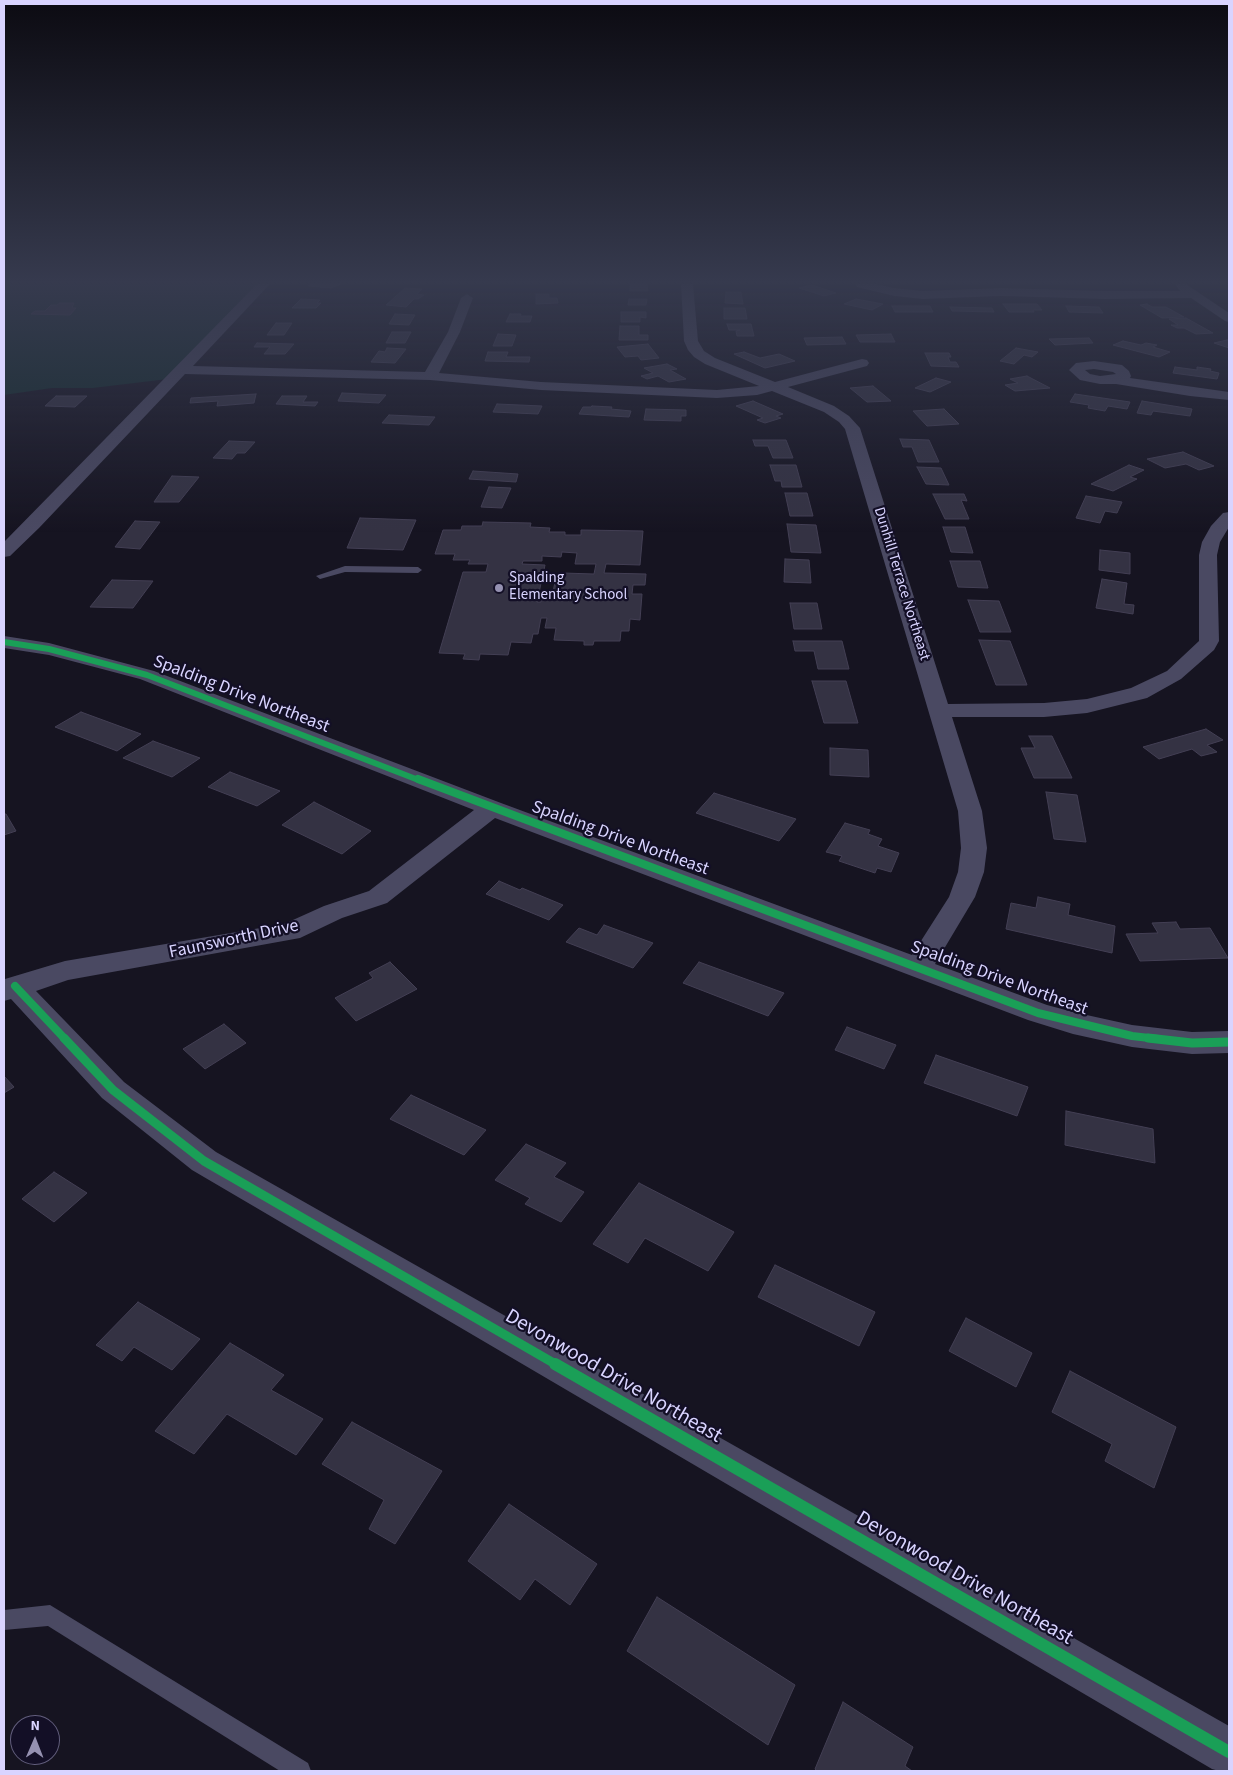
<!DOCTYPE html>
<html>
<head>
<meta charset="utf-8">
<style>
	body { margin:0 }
	#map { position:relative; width:1233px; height:1775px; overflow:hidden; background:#161421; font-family:"Source Sans 3",sans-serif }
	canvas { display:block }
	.frame { position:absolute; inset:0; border:5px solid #d9d4ff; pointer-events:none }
	.north { position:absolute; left:10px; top:1715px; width:50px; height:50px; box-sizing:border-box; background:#130f26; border:1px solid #625e7d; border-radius:50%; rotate:1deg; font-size:14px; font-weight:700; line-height:20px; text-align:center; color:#d9d4ff }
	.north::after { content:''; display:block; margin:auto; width:18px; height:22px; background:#9591b1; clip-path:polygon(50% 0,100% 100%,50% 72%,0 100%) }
</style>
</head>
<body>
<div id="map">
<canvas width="1233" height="1775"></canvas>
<div class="frame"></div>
<div class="north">N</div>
</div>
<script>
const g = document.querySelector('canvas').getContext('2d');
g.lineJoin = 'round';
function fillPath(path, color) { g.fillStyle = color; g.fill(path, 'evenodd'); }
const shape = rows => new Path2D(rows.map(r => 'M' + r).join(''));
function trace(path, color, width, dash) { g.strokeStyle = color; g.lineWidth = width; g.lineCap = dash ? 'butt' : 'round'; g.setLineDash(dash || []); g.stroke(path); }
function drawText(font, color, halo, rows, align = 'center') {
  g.font = font + ' "Source Sans 3",sans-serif'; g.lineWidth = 4.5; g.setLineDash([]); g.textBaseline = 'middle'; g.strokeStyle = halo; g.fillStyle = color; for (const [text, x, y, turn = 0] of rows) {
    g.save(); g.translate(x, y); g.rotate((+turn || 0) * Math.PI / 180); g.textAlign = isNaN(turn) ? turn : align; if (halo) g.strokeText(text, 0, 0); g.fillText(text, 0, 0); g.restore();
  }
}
fillPath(shape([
	[4,284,263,284,168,379,93,388,52,388,4,395]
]), '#132c2d');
const building = shape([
	[312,284,341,284,331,288,308,286,312,284],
	[630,284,647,284,648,291,630,291,630,284],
	[812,285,836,293,824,296,799,288,812,285],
	[405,288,422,289,417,294,424,295,418,299,414,299,406,307,386,305,405,288],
	[726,292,741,292,743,304,725,303,726,292],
	[536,294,549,294,549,298,557,298,558,303,536,304,536,294],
	[301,299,320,300,317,303,321,303,316,308,292,308,301,299],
	[629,299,647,299,646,305,628,305,629,299],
	[856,299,883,304,872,310,844,304,856,299],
	[60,303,74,303,72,308,76,308,70,315,31,314,35,311,45,311,51,305,57,305,60,303],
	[1003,304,1037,304,1042,310,1033,310,1034,312,1009,312,1003,304],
	[1147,304,1152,307,1166,307,1184,317,1162,318,1140,305,1147,304],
	[892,306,930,306,933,312,895,312,892,306],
	[1066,306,1099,307,1103,313,1069,312,1066,306],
	[950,307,992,308,994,312,952,311,950,307],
	[724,308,745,308,747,319,724,319,724,308],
	[621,312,646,312,646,318,640,317,640,322,621,322,621,312],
	[395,314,415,315,409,325,389,324,395,314],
	[510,314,521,314,520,316,532,316,530,322,506,322,510,314],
	[1186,318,1213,333,1196,334,1184,328,1177,328,1171,325,1178,325,1169,319,1186,318],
	[276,323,292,323,284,335,267,335,276,323],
	[727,324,751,324,754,336,737,336,736,331,740,330,729,330,727,324],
	[620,326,639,326,639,335,648,335,648,340,619,340,620,326],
	[392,332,411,332,405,343,386,343,392,332],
	[498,334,516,335,512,346,493,346,498,334],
	[891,334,895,342,860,342,856,335,891,334],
	[842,337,846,344,807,345,804,338,842,337],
	[1089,338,1093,343,1055,345,1049,339,1089,338],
	[1227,340,1229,340,1229,348,1214,343,1227,340],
	[1123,341,1141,345,1146,343,1157,345,1153,347,1170,352,1159,357,1113,345,1123,341],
	[257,343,294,344,285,354,264,354,270,347,254,347,257,343],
	[648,344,659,358,641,360,638,356,625,357,617,347,648,344],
	[387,348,406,349,395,363,371,362,379,351,385,352,387,348],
	[1016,348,1038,352,1032,357,1024,355,1014,364,1000,361,1016,348],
	[488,352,508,352,506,357,530,357,529,362,485,361,488,352],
	[744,352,760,358,779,354,795,361,765,368,734,354,744,352],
	[925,353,949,353,951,357,948,357,950,362,956,362,959,367,931,366,925,353],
	[667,364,677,369,670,370,686,379,669,382,658,376,647,379,641,376,653,373,644,368,667,364],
	[1175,367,1197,370,1197,367,1211,369,1210,371,1219,373,1217,379,1173,373,1175,367],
	[1027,376,1050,388,1015,391,1005,385,1018,383,1010,379,1027,376],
	[936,378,951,382,930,392,915,388,936,378],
	[873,386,891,401,867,402,850,388,873,386],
	[342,393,386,395,379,403,338,401,342,393],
	[256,394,254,403,217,406,218,401,190,403,191,398,256,394],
	[1075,394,1130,402,1127,409,1108,406,1105,411,1088,408,1089,405,1070,402,1075,394],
	[56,396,87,396,75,407,45,406,56,396],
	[282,396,307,396,303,402,318,402,315,406,276,404,282,396],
	[753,401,783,414,776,416,781,418,765,423,757,420,763,418,736,406,753,401],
	[1142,401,1192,409,1190,416,1153,411,1151,415,1137,413,1142,401],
	[497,404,542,406,538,414,493,412,497,404],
	[592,406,612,407,611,409,631,411,629,417,579,414,583,407,591,407,592,406],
	[646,409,686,410,686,416,681,416,681,421,644,420,646,409],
	[944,409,959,424,927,426,913,411,944,409],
	[389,415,435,417,429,425,382,423,389,415],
	[900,439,929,440,939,462,918,462,912,447,903,447,900,439],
	[753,440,786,440,793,458,773,458,768,446,755,446,753,440],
	[229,441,255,442,245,453,237,453,232,459,213,458,229,441],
	[1183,452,1214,466,1199,470,1186,464,1165,468,1147,459,1183,452],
	[770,465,796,465,802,487,782,487,781,481,775,481,770,465],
	[1129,465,1144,470,1130,477,1137,479,1113,491,1091,484,1129,465],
	[917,467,941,468,949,485,926,484,917,467],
	[473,471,518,474,516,482,469,479,473,471],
	[172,476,199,477,179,502,154,502,172,476],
	[489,487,511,488,502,508,481,507,489,487],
	[785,493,807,493,813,516,790,516,785,493],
	[933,494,964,494,967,501,961,500,969,519,945,519,933,494],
	[1086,496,1122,502,1117,513,1105,511,1100,523,1076,518,1086,496],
	[360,518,416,520,403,550,347,548,360,518],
	[135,521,160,522,140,549,115,547,135,521],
	[483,522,531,523,530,527,550,528,549,532,565,532,565,535,581,535,581,530,643,531,640,565,606,564,604,573,646,574,645,585,633,585,632,594,642,594,640,620,630,619,629,631,621,631,620,641,594,641,593,645,584,645,584,641,554,640,556,628,545,628,547,618,541,618,538,634,533,634,531,643,511,642,508,655,480,654,479,660,463,659,465,654,439,653,463,572,486,572,488,564,468,564,470,560,453,560,455,554,435,554,443,530,461,530,462,526,482,526,483,522],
	[562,552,577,553,575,564,596,564,594,574,563,573,561,583,555,582,553,592,543,592,541,602,537,602,545,565,522,564,523,561,542,561,542,556,561,557,562,552],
	[787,524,816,525,821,553,791,552,787,524],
	[943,527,965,527,973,553,951,552,943,527],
	[1100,550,1130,553,1130,574,1099,570,1100,550],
	[785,559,809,560,811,583,784,582,785,559],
	[950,561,980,561,988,588,958,587,950,561],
	[1102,579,1127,583,1124,604,1134,605,1133,614,1096,608,1102,579],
	[112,580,153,581,133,608,90,607,112,580],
	[968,600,999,601,1011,632,980,632,968,600],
	[790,603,817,603,822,629,794,629,790,603],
	[979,640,1010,641,1027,685,996,685,979,640],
	[793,641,842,641,849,669,818,669,814,651,795,651,793,641],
	[812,681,846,681,858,723,824,723,812,681],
	[81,712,141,734,117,751,55,727,81,712],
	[1206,729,1223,740,1207,745,1217,752,1201,756,1192,749,1159,759,1143,747,1206,729],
	[1029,736,1052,736,1072,778,1034,778,1021,748,1035,748,1029,736],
	[153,741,200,758,172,777,123,758,153,741],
	[830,748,868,750,869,777,830,775,830,748],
	[230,772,280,791,257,806,208,787,230,772],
	[1046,792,1077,795,1086,842,1054,839,1046,792],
	[714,793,796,819,779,841,696,813,714,793],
	[314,802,371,831,342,854,282,825,314,802],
	[4,814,6,814,16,831,4,835,4,814],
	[845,823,870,830,868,834,882,839,878,846,899,853,891,872,877,868,875,873,839,861,842,856,826,852,845,823],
	[499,881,520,890,522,888,563,905,549,920,486,894,499,881],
	[1038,897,1070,904,1068,915,1115,926,1112,953,1006,929,1011,903,1036,908,1038,897],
	[1176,922,1180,929,1210,928,1228,958,1140,961,1126,934,1158,933,1152,923,1176,922],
	[604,925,653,943,633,968,566,942,579,928,597,935,604,925],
	[390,962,417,989,356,1021,335,998,373,978,369,973,390,962],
	[699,962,784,993,768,1016,683,983,699,962],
	[224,1024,246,1043,205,1069,183,1049,224,1024],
	[847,1027,896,1045,884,1069,835,1050,847,1027],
	[936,1055,1028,1087,1017,1116,924,1083,936,1055],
	[4,1076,14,1087,4,1093,4,1076],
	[411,1095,486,1130,464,1155,390,1119,411,1095],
	[1066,1111,1153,1129,1155,1163,1065,1145,1066,1111],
	[526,1144,566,1163,554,1177,584,1192,561,1222,525,1204,530,1198,495,1180,526,1144],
	[54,1172,87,1193,54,1222,22,1199,54,1172],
	[639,1183,734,1232,708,1271,645,1238,628,1263,593,1244,639,1183],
	[775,1265,875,1312,859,1346,758,1297,775,1265],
	[138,1302,200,1339,172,1370,134,1347,122,1361,96,1345,138,1302],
	[966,1318,1032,1353,1016,1387,949,1351,966,1318],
	[230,1343,284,1375,271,1390,323,1419,296,1455,227,1414,194,1454,155,1431,230,1343],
	[1070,1371,1176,1427,1154,1488,1105,1461,1112,1444,1052,1412,1070,1371],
	[352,1422,442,1471,395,1544,369,1529,384,1500,322,1464,352,1422],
	[509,1504,597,1564,570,1605,535,1579,520,1600,468,1561,509,1504],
	[657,1597,795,1685,768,1745,627,1651,657,1597],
	[843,1702,913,1747,905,1766,912,1771,817,1771,815,1769,843,1702]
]);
fillPath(building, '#343243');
trace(building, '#433f54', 1);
fillPath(shape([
	[345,566,418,567,422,570,418,573,345,572,320,579,316,576,345,566],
	[50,1605,308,1763,311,1771,280,1771,48,1626,4,1630,4,1610,50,1605]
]), '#4a4962');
fillPath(shape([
	[257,284,270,284,193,366,425,372,448,332,461,298,467,294,473,298,460,332,439,373,541,382,717,390,759,386,705,364,694,357,688,350,684,341,681,284,693,284,698,341,704,351,715,358,775,382,862,359,867,360,869,363,867,366,788,387,834,406,849,416,860,428,948,704,1044,703,1087,699,1131,688,1167,671,1199,641,1199,555,1202,542,1211,526,1223,513,1229,512,1229,527,1220,542,1217,555,1219,641,1214,650,1181,679,1147,698,1087,713,1044,717,952,717,982,811,987,848,984,872,975,897,935,964,1047,1005,1073,1012,1132,1025,1192,1032,1229,1031,1229,1053,1192,1054,1132,1047,1073,1034,1028,1020,495,818,387,903,342,918,300,938,68,980,36,991,124,1082,216,1152,1229,1726,1229,1771,1219,1771,1212,1769,192,1170,102,1098,11,999,4,1001,5,979,65,961,284,924,324,906,369,891,474,810,140,679,49,655,4,648,4,636,49,643,154,671,501,803,912,955,949,897,958,872,961,848,958,811,845,429,839,422,824,412,772,391,757,395,717,398,541,390,430,380,185,374,39,528,10,556,4,557,4,542,257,284],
	[855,284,876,284,894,288,923,291,1001,288,1105,291,1180,291,1175,284,1186,284,1229,313,1229,322,1225,321,1191,298,1105,299,1001,296,923,299,894,296,857,287,855,284],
	[1094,361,1122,365,1129,371,1131,376,1130,378,1229,392,1229,400,1190,396,1116,384,1100,384,1080,380,1069,370,1076,363,1094,361],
	[1094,369,1113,372,1116,374,1100,376,1090,374,1085,370,1094,369]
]), '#4a4962');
trace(shape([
	[4,642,49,649,147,675,421,781]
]), '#1a9f57', 6);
trace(shape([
	[418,779,1038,1013,1132,1036,1158,1039],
	[15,986,65,1039]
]), '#1a9f57', 8);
trace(shape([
	[64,1038,113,1090,204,1161,557,1365],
	[1148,1038,1192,1043,1229,1042]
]), '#1a9f57', 9);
trace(shape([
	[555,1364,1229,1752]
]), '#1a9f57', 12);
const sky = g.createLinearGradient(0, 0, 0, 532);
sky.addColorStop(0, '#0c0b12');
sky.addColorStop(0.53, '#363a4e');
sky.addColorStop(1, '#363a4e00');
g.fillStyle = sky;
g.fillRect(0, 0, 1233, 532);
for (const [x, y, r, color] of [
	[499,588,5,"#9591b1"]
]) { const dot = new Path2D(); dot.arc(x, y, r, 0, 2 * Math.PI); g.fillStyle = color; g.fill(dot); trace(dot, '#130f26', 2); }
drawText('15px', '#d9d4ff', '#130f26', [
	["Spalding",509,579],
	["Elementary School",509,596]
], 'left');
drawText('15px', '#d9d4ff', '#130f26', [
	["Dunhill Terrace Northeast",901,584,73]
]);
drawText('18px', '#d9d4ff', '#130f26', [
	["Spalding Drive Northeast",241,695,21],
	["Spalding Drive Northeast",620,839,20],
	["Faunsworth Drive",234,940,-12],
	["Spalding Drive Northeast",999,979,20]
]);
drawText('21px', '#d9d4ff', '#130f26', [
	["Devonwood Drive Northeast",613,1377,30],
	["Devonwood Drive Northeast",964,1579,30]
]);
</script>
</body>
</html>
